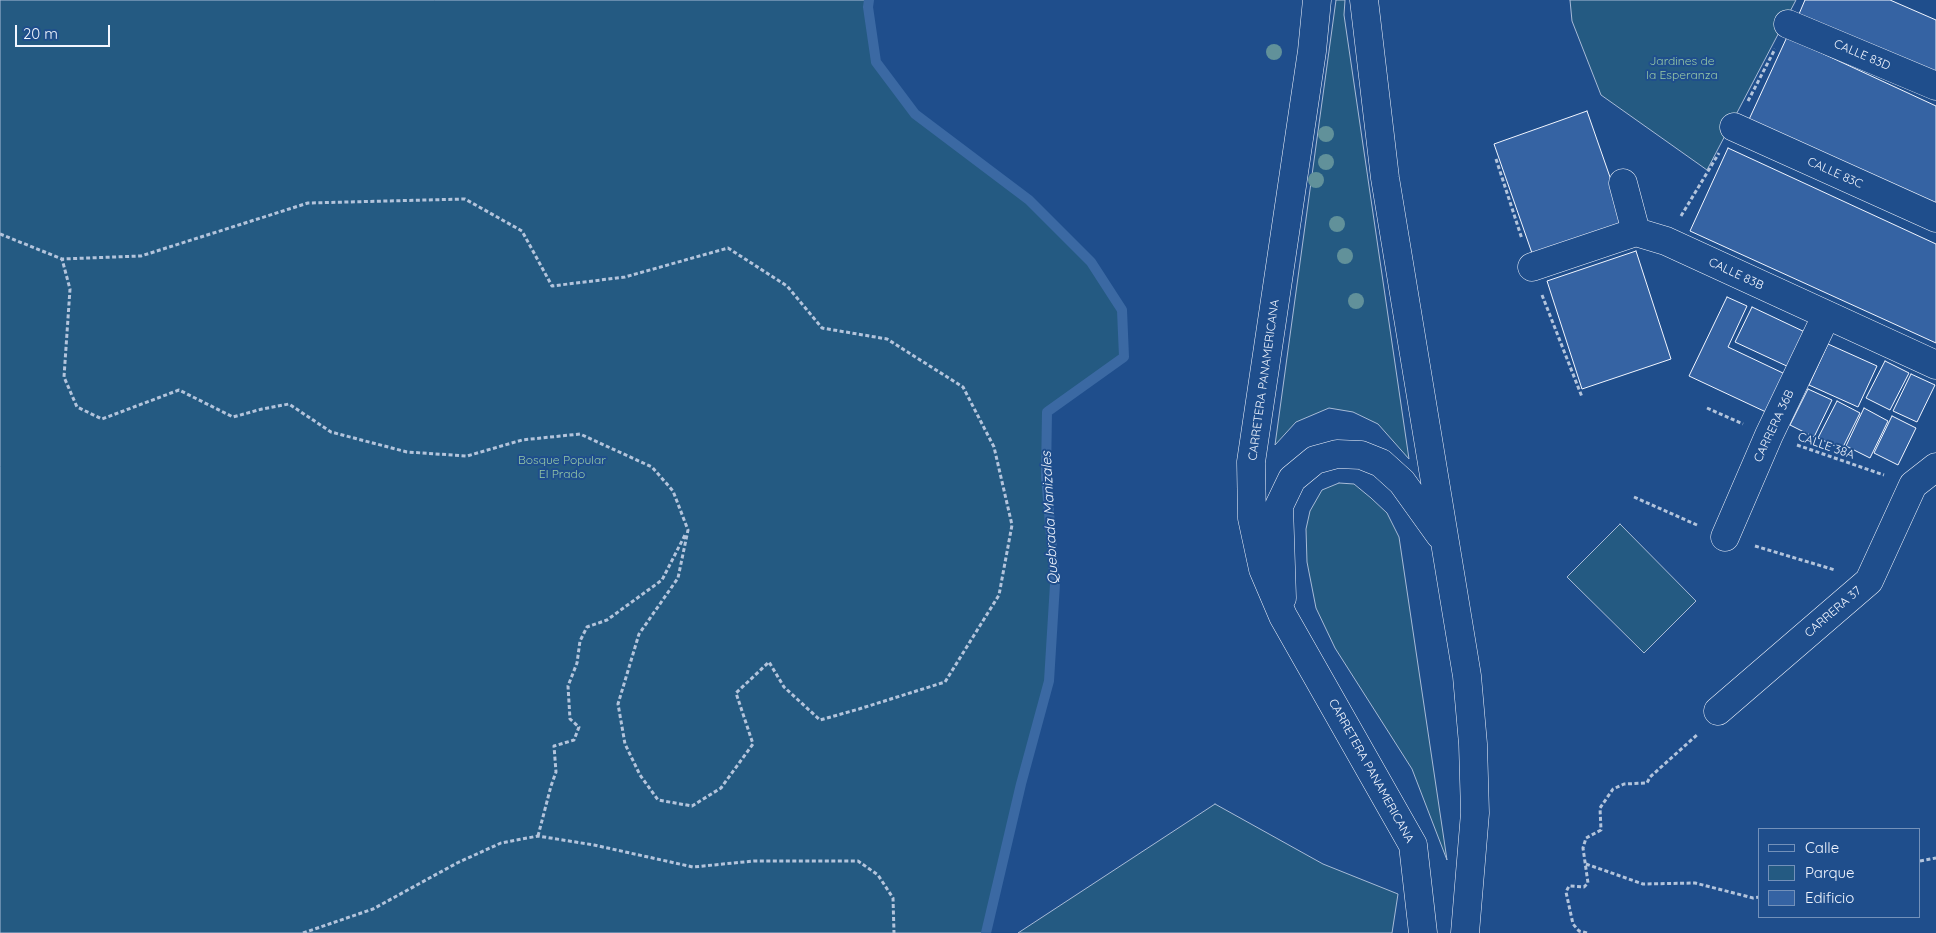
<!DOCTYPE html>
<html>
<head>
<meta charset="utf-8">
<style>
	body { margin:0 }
	#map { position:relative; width:1936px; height:933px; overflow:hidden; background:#1f4e8c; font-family:Quicksand,sans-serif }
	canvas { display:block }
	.legend { position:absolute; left:1758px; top:828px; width:162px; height:90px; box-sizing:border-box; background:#1f4e8c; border:1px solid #7391ba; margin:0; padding:6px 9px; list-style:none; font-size:15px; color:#f2f6ff }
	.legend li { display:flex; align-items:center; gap:10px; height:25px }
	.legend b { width:25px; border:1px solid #7391ba }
	.scale { position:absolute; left:15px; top:25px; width:95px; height:22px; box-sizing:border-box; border:2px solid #f2f6ff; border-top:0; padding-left:6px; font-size:15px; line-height:18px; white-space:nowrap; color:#f2f6ff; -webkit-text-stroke:4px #1f4e8c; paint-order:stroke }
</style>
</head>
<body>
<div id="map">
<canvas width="1936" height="933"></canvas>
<ul class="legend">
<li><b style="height:6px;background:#1f4e8c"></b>Calle</li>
<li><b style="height:14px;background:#245a82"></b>Parque</li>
<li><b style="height:14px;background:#3563a3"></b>Edificio</li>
</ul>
<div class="scale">20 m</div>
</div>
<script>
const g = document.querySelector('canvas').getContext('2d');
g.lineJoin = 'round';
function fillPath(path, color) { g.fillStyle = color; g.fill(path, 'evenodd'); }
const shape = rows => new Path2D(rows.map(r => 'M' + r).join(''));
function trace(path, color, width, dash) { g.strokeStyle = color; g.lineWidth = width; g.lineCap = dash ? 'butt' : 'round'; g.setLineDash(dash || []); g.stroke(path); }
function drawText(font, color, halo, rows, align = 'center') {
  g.font = font + ' Quicksand,sans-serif'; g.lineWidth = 4; g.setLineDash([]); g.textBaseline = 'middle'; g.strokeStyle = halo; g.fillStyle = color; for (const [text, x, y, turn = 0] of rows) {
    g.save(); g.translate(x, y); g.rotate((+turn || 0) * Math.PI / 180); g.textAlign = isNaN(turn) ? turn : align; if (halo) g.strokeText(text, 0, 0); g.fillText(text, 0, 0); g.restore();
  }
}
const green = shape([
	[0,0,869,0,868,7,876,62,915,114,1029,200,1091,262,1122,310,1124,357,1047,412,1046,476,1055,584,1049,681,1021,784,986,933,0,933,0,0],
	[1336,0,1345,0,1344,15,1409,459,1378,424,1353,412,1329,408,1296,422,1275,445,1336,0],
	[1570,0,1796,0,1707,170,1601,95,1572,21,1570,0],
	[1339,483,1354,484,1371,498,1387,513,1399,537,1447,860,1412,769,1335,648,1316,608,1307,562,1306,529,1310,511,1322,490,1339,483],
	[1620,524,1696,601,1644,653,1567,577,1620,524],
	[1215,804,1323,864,1398,894,1392,933,1018,933,1215,804]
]);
fillPath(green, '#245a82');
trace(green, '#a8bbd7', 1);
trace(shape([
	[869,0,868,7,876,62,915,114,1029,200,1091,262,1122,310,1124,357,1047,412,1046,476,1055,584,1049,681,1021,784,986,933]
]), '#3b69a3', 10);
const building = shape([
	[1805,0,1890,0,1936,20,1936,73,1799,14,1805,0],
	[1787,37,1936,106,1936,214,1746,126,1787,37],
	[1587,111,1626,223,1533,256,1494,144,1587,111],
	[1728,148,1936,244,1936,343,1690,231,1728,148],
	[1636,251,1671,359,1582,389,1547,281,1636,251],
	[1727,297,1747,306,1728,347,1785,374,1766,412,1689,376,1727,297],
	[1752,307,1807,333,1791,368,1735,342,1752,307],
	[1828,344,1877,366,1858,407,1809,385,1828,344],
	[1885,361,1909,373,1890,410,1866,398,1885,361],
	[1911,374,1935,385,1917,422,1893,411,1911,374],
	[1808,389,1832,400,1814,437,1790,425,1808,389],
	[1837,401,1860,413,1842,449,1818,438,1837,401],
	[1864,408,1888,421,1870,458,1846,446,1864,408],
	[1892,416,1916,428,1898,465,1874,453,1892,416]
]);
fillPath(building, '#3563a3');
trace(building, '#f2f6ff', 1);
const minor = shape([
	[1788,24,1936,86],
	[1734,127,1936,218],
	[1623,183,1636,232],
	[1532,267,1636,232,1666,241,1936,365],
	[1725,537,1769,435,1826,316],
	[1718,711,1869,581,1913,485,1936,467]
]);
const trunk = shape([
	[1317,0,1312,51,1251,462,1252,518,1263,569,1283,616,1413,845,1423,933],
	[1364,0,1385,178,1467,676,1473,744,1475,813,1465,933],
	[1282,598,1279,506,1292,479,1315,460,1337,454,1361,455,1381,463,1402,482,1440,535]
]);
trace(minor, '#f2f6ff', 29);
trace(trunk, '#f2f6ff', 29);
trace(shape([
	[1748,101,1775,49],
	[1496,159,1522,239],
	[1681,216,1719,153],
	[0,234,62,259,141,256,308,203,465,199,522,231,552,286,625,277,728,248,787,286,822,328,887,339,963,387,994,447,1012,525,999,595,945,682,859,709,820,720,784,687,769,662,736,693,753,744,721,788,692,806,658,800,640,775,625,744,618,704,639,634,678,578,688,530,673,491,652,467,580,434,522,440,467,456,407,452,331,432,289,404,262,409,233,417,179,390,102,419,77,407,64,377,70,289,62,259],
	[1542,295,1582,397],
	[1707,408,1743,424],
	[1797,445,1884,475],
	[1634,497,1697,525],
	[1755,546,1835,570],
	[538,836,551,786,556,772,554,746,574,740,579,727,570,719,568,686,577,663,580,641,587,627,607,620,662,580,685,535],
	[1920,861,1936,858],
	[1586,864,1643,884,1695,883,1753,898,1760,897],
	[303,933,373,909,457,863,501,843,538,836,594,845,693,867,754,861,858,861,878,875,893,898,894,933],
	[1587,933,1579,931,1573,924,1566,892,1569,886,1584,887,1588,883,1583,848,1586,838,1601,830,1600,808,1613,789,1624,784,1647,783,1650,777,1698,734]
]), '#b3c4dc', 3, [4, 2.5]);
trace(minor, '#1f4e8c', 28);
trace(trunk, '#1f4e8c', 28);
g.fillStyle = '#61919a';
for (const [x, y] of [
	[1274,52],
	[1326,134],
	[1326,162],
	[1316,180],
	[1337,224],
	[1345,256],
	[1356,301]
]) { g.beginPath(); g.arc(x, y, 8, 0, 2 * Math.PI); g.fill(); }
drawText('12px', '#f2f6ff', '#1f4e8c', [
	["CALLE 83D",1862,55,23],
	["CALLE 83C",1835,173,24],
	["CALLE 83B",1736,274,25],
	["CARRETERA PANAMERICANA",1264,380,-82],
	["CARRERA 36B",1774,426,-65],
	["CALLE 38A",1826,446,19],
	["CARRERA 37",1833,612,-41],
	["CARRETERA PANAMERICANA",1371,771,61]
]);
drawText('12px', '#97c8a6', '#1f4e8c', [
	["Jardines de",1682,61],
	["la Esperanza",1682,75],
	["Bosque Popular",562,460],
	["El Prado",562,474]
]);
drawText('italic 14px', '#f2f6ff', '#1f4e8c', [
	["Quebrada Manizales",1050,518,-93]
]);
</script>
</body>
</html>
